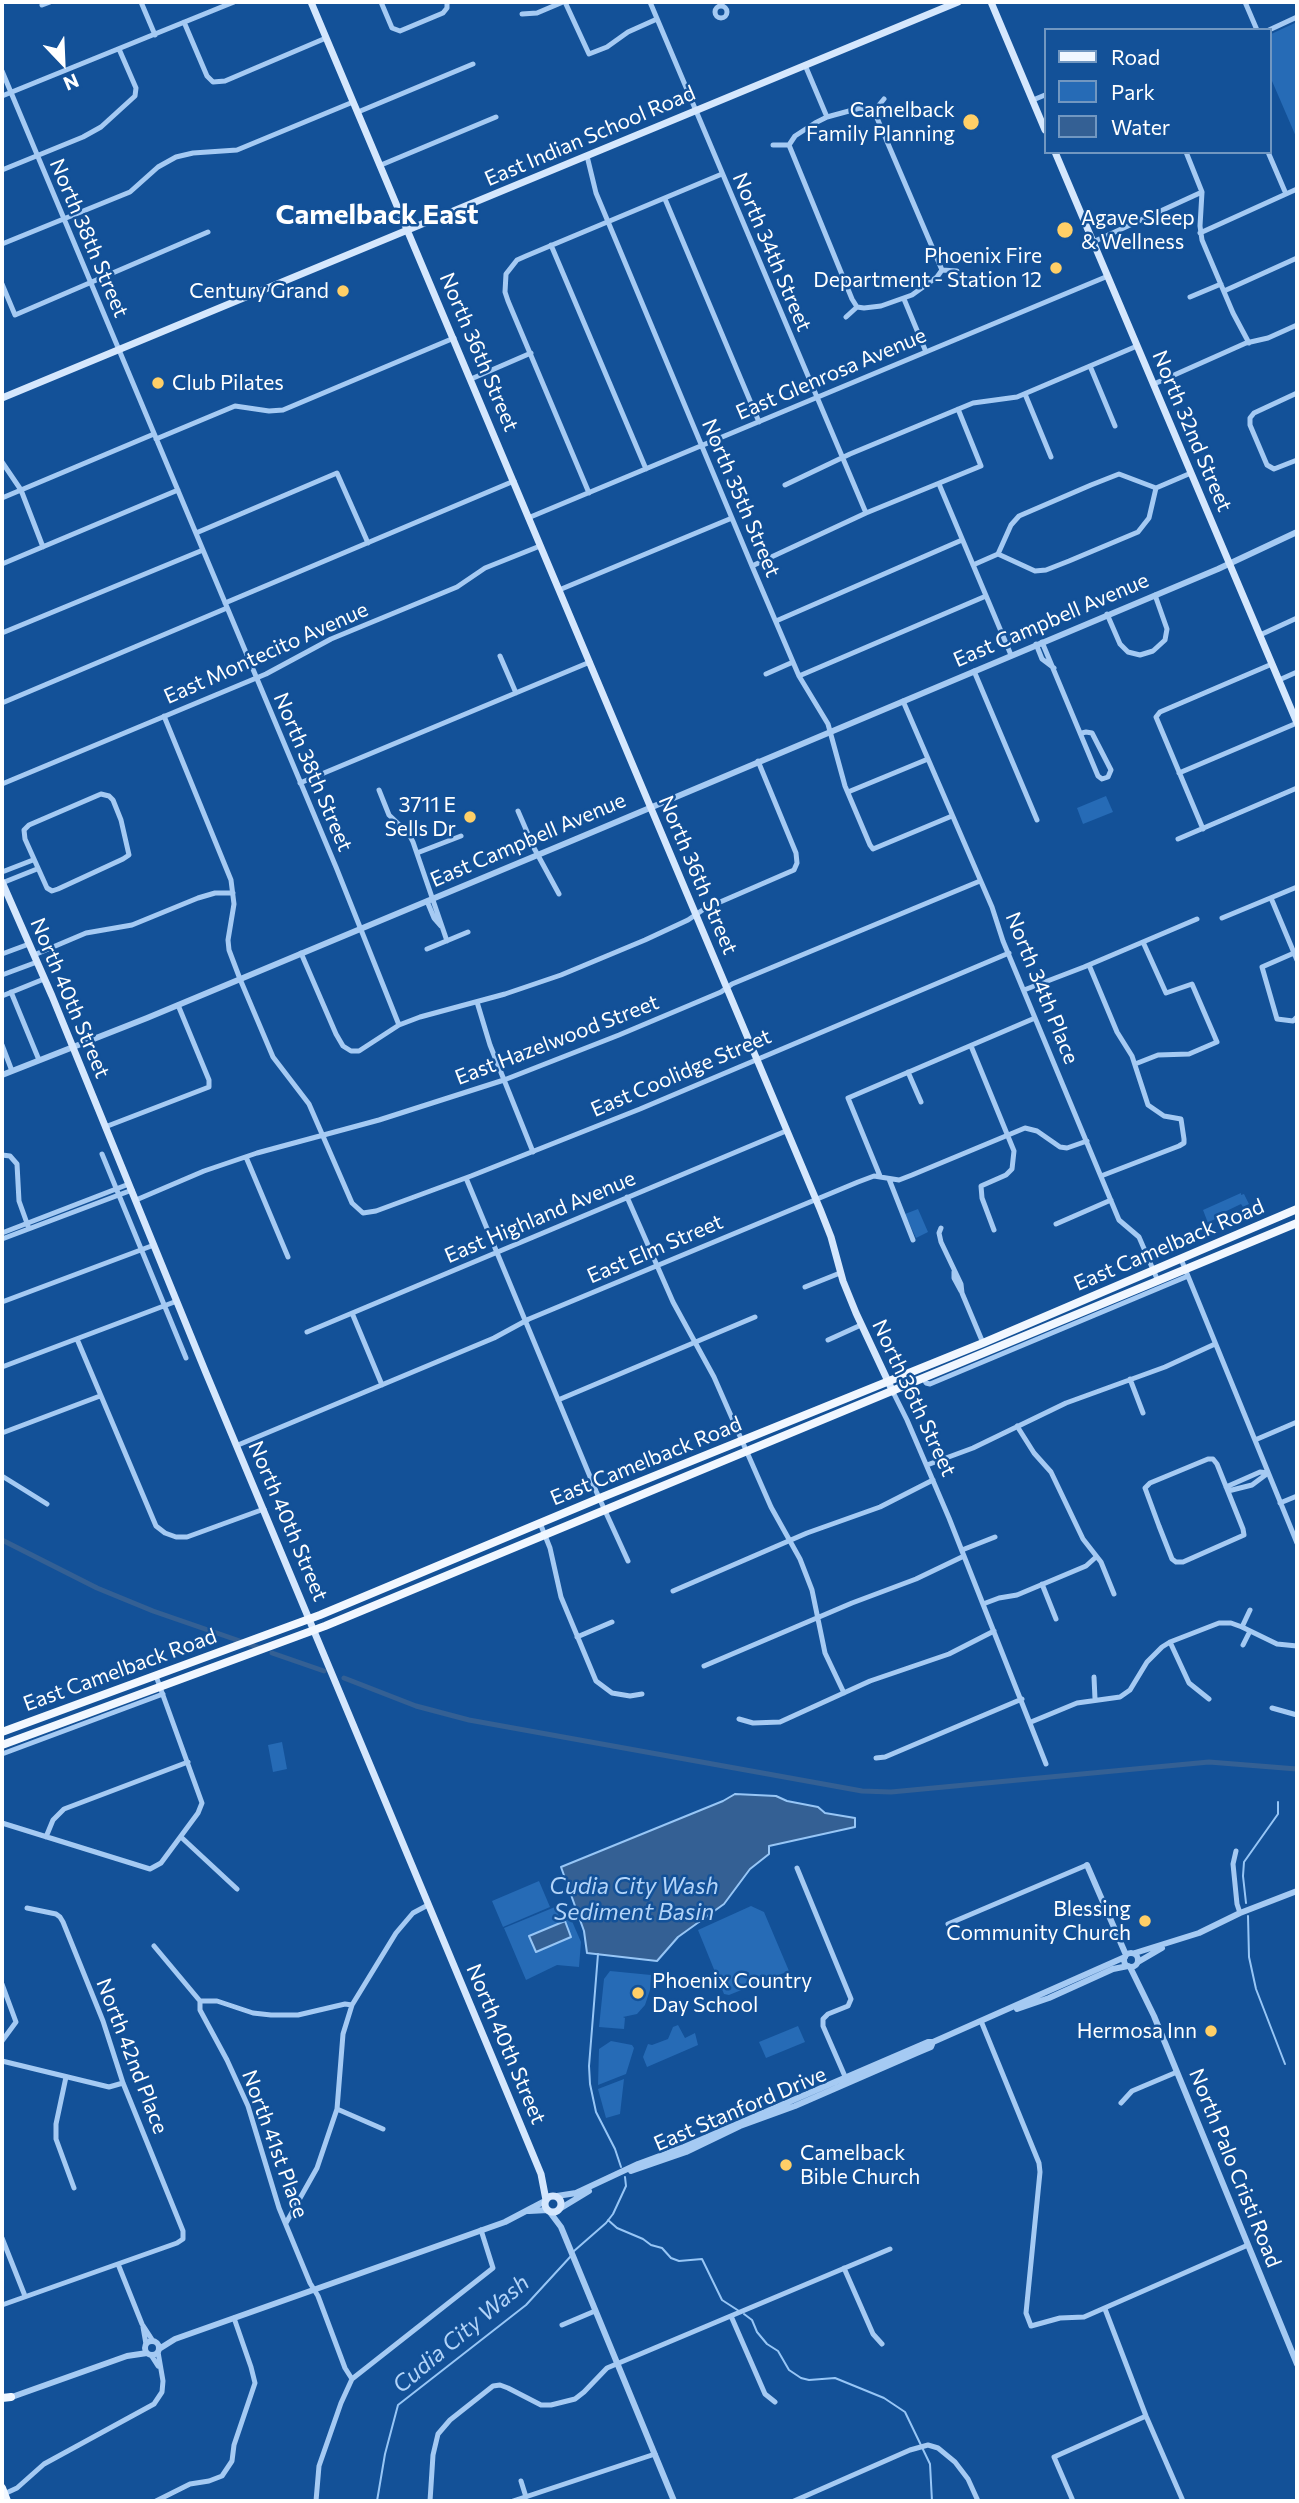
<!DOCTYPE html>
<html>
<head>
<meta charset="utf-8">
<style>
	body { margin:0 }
	#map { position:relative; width:1299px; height:2503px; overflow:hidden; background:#135198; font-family:Commissioner,sans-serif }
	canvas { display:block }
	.frame { position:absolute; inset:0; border:4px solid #fff; pointer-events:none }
	.legend { position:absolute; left:1044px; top:28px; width:228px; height:126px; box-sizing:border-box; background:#135198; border:2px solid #7197c1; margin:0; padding:9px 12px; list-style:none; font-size:21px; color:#fff }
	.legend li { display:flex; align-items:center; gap:14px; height:35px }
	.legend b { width:35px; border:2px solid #7197c1 }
	.north { position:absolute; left:28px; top:28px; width:70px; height:70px; -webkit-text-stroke:5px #135198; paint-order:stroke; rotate:157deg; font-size:19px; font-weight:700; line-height:28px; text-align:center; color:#fff }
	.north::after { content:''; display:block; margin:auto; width:24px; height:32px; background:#fff; clip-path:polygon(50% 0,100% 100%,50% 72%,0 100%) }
</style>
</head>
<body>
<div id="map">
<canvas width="1299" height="2503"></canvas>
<div class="frame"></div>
<ul class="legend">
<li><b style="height:9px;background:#f1f7ff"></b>Road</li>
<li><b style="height:19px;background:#266bb6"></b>Park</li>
<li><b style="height:19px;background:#346094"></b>Water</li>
</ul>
<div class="north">N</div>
</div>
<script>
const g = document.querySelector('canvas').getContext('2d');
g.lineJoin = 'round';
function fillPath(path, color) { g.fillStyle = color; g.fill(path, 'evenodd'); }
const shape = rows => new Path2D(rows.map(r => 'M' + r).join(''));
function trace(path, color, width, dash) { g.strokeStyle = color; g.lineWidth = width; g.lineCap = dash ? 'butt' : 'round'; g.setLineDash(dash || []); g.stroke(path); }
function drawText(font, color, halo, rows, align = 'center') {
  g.font = font + ' Commissioner,sans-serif'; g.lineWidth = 5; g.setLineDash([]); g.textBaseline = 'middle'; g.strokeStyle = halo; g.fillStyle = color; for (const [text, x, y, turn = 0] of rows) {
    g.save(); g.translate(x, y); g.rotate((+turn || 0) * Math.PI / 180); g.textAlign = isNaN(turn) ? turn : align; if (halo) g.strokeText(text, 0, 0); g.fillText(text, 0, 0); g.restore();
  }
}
fillPath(shape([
	[1297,22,1297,139,1269,74,1269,35],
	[1106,796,1113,812,1083,824,1077,808],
	[1241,1193,1241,1195,1244,1194,1249,1204,1243,1207,1241,1204,1214,1217,1215,1219,1208,1223,1203,1210],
	[918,1209,928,1232,916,1238,905,1214],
	[282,1742,287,1769,273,1772,268,1745],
	[539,1881,550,1907,503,1927,492,1901],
	[751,1906,764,1912,789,1971,729,1995,724,1994,698,1930],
	[555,1907,559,1916,568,1912,581,1942,579,1967,557,1965,526,1980,504,1928],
	[610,1971,651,1975,650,1990,645,2005,637,2014,623,2017,625,2018,624,2029,599,2027,604,1979],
	[678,2025,685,2038,695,2033,698,2045,647,2067,643,2057,648,2044,652,2045,668,2039,673,2027],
	[798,2026,805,2042,766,2058,759,2042],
	[611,2041,632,2045,634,2048,626,2074,598,2085,599,2049],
	[624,2079,620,2114,606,2118,598,2089]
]), '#266bb6');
const water = shape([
	[735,1794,776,1796,787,1801,818,1807,825,1813,855,1818,855,1827,769,1846,769,1854,750,1869,724,1904,678,1937,657,1961,587,1953,584,1931,561,1867,723,1801,735,1794],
	[565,1921,571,1937,536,1952,529,1936,565,1921]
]);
fillPath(water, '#346094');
trace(water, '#97c6f6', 2);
trace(shape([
	[1246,1903,1243,1876,1244,1862,1278,1814,1278,1802],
	[1248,1916,1249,1957,1256,1989,1285,2064],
	[598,1954,589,2066,590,2084,596,2112,615,2149,621,2167],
	[608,2220,617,2228,643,2239,651,2245,662,2248,671,2258,679,2261,702,2259,722,2300,739,2311],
	[574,2251,606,2223,613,2214,626,2186,625,2177],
	[744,2314,752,2320,757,2332,767,2344,778,2351,789,2370,801,2378,809,2380,835,2378,884,2398,905,2412,930,2464,932,2501],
	[377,2501,385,2454,398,2405,526,2305,571,2256]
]), '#97c6f6', 2);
trace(shape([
	[2,1540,97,1588,153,1611,263,1649],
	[272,1653,324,1671],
	[344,1678,416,1706,469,1720,862,1791,891,1792,1209,1762,1297,1769]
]), '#346094', 5);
trace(shape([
	[141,2,155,35],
	[381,2,392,28,400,31,443,13,447,8,447,2],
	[565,2,589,54,607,47,628,32,657,19],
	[650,2,866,513],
	[1245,2,1257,30],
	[42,5,50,2],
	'715 12a6 6 0 1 1 12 0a6 6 0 1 1-12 0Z',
	[522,14,537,13,563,2],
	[184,22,207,76,213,82,225,81,326,38],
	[1269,30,1297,17],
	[805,65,827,117],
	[2,71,336,867,399,1025],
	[2,96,234,2],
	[1033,100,1045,95],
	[860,108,874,111,942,270,937,277,912,295,881,306,864,308,857,307,852,299,789,145,795,136,815,123,827,117,860,108],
	[874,111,884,99],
	[358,112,473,64],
	[773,145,789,145],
	[1186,152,1202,192,1200,226,1202,240,1233,313,1249,343],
	[1268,152,1286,194],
	[587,156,596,193,752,566,799,676,828,724,845,786,870,845,873,849,952,816],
	[381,165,496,117],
	[2,170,83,137,101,127,135,96,136,88,119,49],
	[665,199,759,422],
	[1200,233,1297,189],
	[1093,242,1202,192],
	[2,244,130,192,158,167,176,157,193,153,237,150,353,102],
	[551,245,646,469],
	[942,270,957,271],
	[2,284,15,315,208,232],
	[1224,291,1297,258],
	[1190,297,1221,284],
	[904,299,926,352],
	[846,317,857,307],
	[1090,366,1115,426],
	[471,379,531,353],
	[1154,384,1246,343,1268,338,1297,325],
	[1297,393,1254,413,1250,418,1250,425,1267,465,1274,469,1297,460],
	[1025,394,1051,457],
	[156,439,235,406,269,411,283,410,454,338],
	[2,462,21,490,43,547],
	[939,484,1011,655],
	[785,485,850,454,973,403,1017,397,1137,346],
	[589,493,508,301,505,292,506,274,517,260,526,256,722,174],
	[2,498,154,434],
	[528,518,1108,276],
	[196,533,337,473,368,543],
	[998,554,1035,571,1046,570,1069,561,1138,532,1149,518,1156,488],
	[2,564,178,490],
	[973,565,998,554,1011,525,1019,516,1091,485,1119,474,1156,488,1191,473],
	[752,566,866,513,981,466,958,409],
	[559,590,732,518],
	[225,603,514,481],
	[1107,614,1120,644,1128,652,1140,655,1153,651,1165,640,1167,629,1155,595],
	[776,621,962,540],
	[2,633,203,550],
	[1260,635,1297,618],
	[1042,642,1098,776,1102,779,1108,777,1111,770,1092,733,1086,732,1082,733],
	[1036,644,1042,659,1054,668],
	[500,656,516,693],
	[974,671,1037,820],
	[766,674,793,662],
	[799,676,986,596],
	[1279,680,1297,672],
	[903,701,992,907,1003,941,1119,1220,1139,1237,1158,1281],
	[2,703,227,608],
	[164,716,231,880,234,904,228,940,229,950,240,979,273,1057,309,1104,352,1203,363,1213,376,1211,471,1176,640,1109,1009,953],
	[1179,773,1297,723],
	[300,783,590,662],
	[2,784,266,674,331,639,457,587,485,568,540,546],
	[379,790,389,815,409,834,413,842,447,941],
	[848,792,928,759],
	[101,794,109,796,113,800,121,820,129,855,123,859,58,889,52,891,47,888,25,839,24,830,29,825,101,794],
	[518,811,534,848,559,894],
	[1203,829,1156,717,1160,712,1272,664],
	[1178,839,1297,788],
	[417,853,461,836],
	[2,872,33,860],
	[2,883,37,869],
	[1271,898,1297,960],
	[427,901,434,918,441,926],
	[1222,918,1297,887],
	[427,949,468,932],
	[301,953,336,1034,343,1046,351,1051,359,1051,399,1025,420,1017,505,994,561,975,645,940,688,920,704,909,794,870,797,863,796,853,758,761],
	[1294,953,1262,967,1277,1019,1293,1021,1297,1017],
	[2,954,29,944],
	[34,955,86,933,132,925,198,898,215,893,233,893],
	[1089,965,1117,1032,1132,1056,1148,1105,1164,1116,1181,1119,1184,1139,1184,1143,1179,1146,1101,1176],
	[2,975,37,962],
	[1024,990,1084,967,1197,919],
	[11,992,39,1060],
	[2,996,44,979],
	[477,1002,490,1045,533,1152],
	[2,1045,12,1071],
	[971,1046,1014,1151,1012,1169,1006,1175,981,1186,982,1198,994,1230],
	[1135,1064,1158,1055,1189,1054,1217,1042,1192,984,1166,993,1143,942],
	[908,1072,921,1102],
	[105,1127,209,1087,209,1080,178,1005],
	[102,1154,186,1358],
	[2,1155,10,1156,17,1164,19,1201,28,1226],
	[246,1157,288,1257],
	[880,1176,848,1098,1035,1018],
	[466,1178,596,1491,628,1561],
	[889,1179,913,1240],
	[627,1197,673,1302,714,1377,771,1507,800,1559,812,1590,825,1653,844,1693],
	[136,1200,204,1171,257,1153,379,1120,504,1080,619,1035,721,992,732,984,980,881],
	[1056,1224,1111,1200],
	[941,1228,939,1233,941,1242,961,1284,962,1293,983,1343],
	[2,1233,129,1184],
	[2,1239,132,1190],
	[1181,1259,1297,1543],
	[954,1272,954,1278,961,1291],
	[805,1287,840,1273],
	[2,1302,154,1245],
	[352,1313,382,1385],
	[307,1332,786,1131],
	[77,1339,156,1526,165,1533,176,1537,187,1537,264,1509],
	[828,1340,861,1325],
	[2,1367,177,1301],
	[924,1379,926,1383,930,1384,1188,1276],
	[1130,1379,1143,1413],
	[893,1392,907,1420,949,1518,1046,1764],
	[558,1400,755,1317],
	[1017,1426,1034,1453,1051,1472,1083,1539,1101,1562,1114,1594],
	[2,1433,100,1396],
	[1255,1440,1297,1422],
	[238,1445,494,1338,529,1319,858,1182,874,1176,899,1180,912,1175,1025,1128,1037,1131,1060,1147,1067,1148,1087,1141],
	[1208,1459,1213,1459,1217,1464,1243,1529,1244,1535,1183,1562,1176,1562,1172,1559,1159,1526,1145,1488,1150,1483,1208,1459],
	[927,1465,973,1448,1066,1403,1165,1367,1215,1344],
	[2,1476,47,1504],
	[1226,1487,1260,1472,1268,1473],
	[1228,1491,1252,1485,1268,1473],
	[1280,1503,1297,1496],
	[540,1523,550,1548,561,1597,596,1681,612,1693,630,1696,642,1694],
	[962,1550,995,1537],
	[1042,1584,1056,1619],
	[673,1591,807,1533,880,1507,933,1480],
	[983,1604,999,1598,1017,1595,1086,1566,1096,1557],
	[1242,1627,1250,1610],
	[577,1637,612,1622],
	[1170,1642,1189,1683,1209,1699],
	[1243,1645,1250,1631],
	[704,1666,852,1603,916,1579,964,1556],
	[1094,1677,1095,1699],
	[1272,1708,1297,1715],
	[739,1719,753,1723,780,1722,870,1681,949,1654,994,1631],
	[1031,1722,1077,1703,1120,1697,1130,1690,1147,1662,1162,1647,1170,1642,1219,1623,1231,1623,1242,1627,1277,1644,1297,1646],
	[2,1754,163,1694],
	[876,1758,885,1757,1022,1699],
	[2,1823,150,1869,161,1863,198,1813,202,1803,156,1676],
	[46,1837,53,1820,64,1809,188,1762],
	[181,1837,237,1889],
	[1236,1851,1233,1864,1237,1904,1240,1913],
	[797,1868,851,1999,848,2006,828,2014,823,2019,823,2026,847,2081],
	[948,1924,1087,1865],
	[154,1946,200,2001,200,2010,227,2060,248,2106,279,2208,310,2283,318,2296,345,2368,352,2379],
	[2,1984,16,2022,2,2041],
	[200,2001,217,2001,253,2013,271,2015,298,2015,345,2004,352,2005,396,1933,413,1913,428,1905],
	[981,2021,1039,2163,1040,2172,1026,2313,1031,2326,1060,2318,1084,2317,1248,2245],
	[2,2061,109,2087,123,2083],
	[66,2077,56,2124,56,2139,74,2188],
	[1121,2103,1132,2091,1177,2072],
	[337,2109,383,2129],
	[286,2223,317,2168,337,2109,343,2034,352,2005],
	[2,2238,25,2296],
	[118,2264,142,2324,153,2341],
	[844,2268,873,2334,882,2344],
	[2,2305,177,2243,183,2239,183,2231,123,2083,103,2021,63,1922,60,1917,56,1914,27,1908],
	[1105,2309,1146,2416,1183,2501],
	[731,2316,765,2394,775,2402],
	[562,2325,595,2311],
	[143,2327,146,2344],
	[151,2355,158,2366],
	[521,2481,526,2497],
	[4,2494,17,2488,44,2464,154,2404,162,2392,163,2381,158,2352],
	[156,2501,190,2484,209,2481,222,2476,232,2461,234,2445,255,2383,251,2367,234,2318],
	[316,2501,319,2466,341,2403,352,2379,493,2268,481,2230],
	[430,2501,433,2455,438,2434,450,2420,493,2386,500,2385,508,2388,541,2405,551,2405,575,2399,584,2392,607,2368,890,2249],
	[513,2501,655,2454],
	[794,2501,910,2450,928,2445,938,2448,955,2462,968,2479,978,2501],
	[1073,2501,1054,2457,1146,2416]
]), '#a5caf3', 5);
trace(shape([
	[2,1075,147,1018,576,839,1218,569,1297,532],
	[1087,1865,1126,1955],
	'1124 1960a7 7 0 1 1 14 0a7 7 0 1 1-14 0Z',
	[1135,1953,1199,1933,1240,1913,1297,1891],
	[1138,1962,1162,1948],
	[1130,1967,1154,2016,1297,2364],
	[1017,2009,1049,1998,1113,1969,1128,1966],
	[631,2171,686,2152,740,2126,795,2106,919,2052,931,2047,933,2042],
	[557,2196,576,2193,638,2164,684,2147,928,2042,933,2042,1125,1957],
	[561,2208,589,2191],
	[529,2211,548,2210],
	[549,2211,561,2227,674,2501],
	'145 2348a7 7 0 1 1 14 0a7 7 0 1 1-14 0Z',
	[159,2349,175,2339,505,2222,545,2201],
	[9,2398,127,2356,147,2353]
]), '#a5caf3', 6);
trace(shape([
	[311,2,820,1209,831,1237,843,1281,856,1313,893,1392],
	[991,2,1045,130],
	[1055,152,1297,723],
	[2,398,958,2],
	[2,882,52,996,206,1373,519,2121,541,2174,546,2200],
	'545 2204a8 8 0 1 1 16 0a8 8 0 1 1-16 0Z'
]), '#d5e7fd', 7);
trace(shape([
	[2,1732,320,1615,600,1498,983,1343,1297,1209],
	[2,1745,325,1626,1297,1223],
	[2,2398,11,2397],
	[2,2488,7,2501]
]), '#f1f7ff', 8);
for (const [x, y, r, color] of [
	[971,122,9,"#ffcf67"],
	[1065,230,9,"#ffcf67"],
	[1056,268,7,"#ffcf67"],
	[343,291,7,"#ffcf67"],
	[158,383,7,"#ffcf67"],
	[470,817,7,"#ffcf67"],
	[1145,1921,7,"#ffcf67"],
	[638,1993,7,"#ffcf67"],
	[1211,2031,7,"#ffcf67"],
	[786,2165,7,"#ffcf67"]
]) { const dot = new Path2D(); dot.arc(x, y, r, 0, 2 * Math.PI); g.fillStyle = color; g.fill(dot); trace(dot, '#135198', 2.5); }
drawText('21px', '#fff', '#135198', [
	["Camelback",955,110],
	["Family Planning",955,134],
	["Agave Sleep",1081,218,"left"],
	["& Wellness",1081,242,"left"],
	["Phoenix Fire",1042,256],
	["Department - Station 12",1042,280],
	["Century Grand",329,291],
	["Club Pilates",172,383,"left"],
	["3711 E",456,805],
	["Sells Dr",456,829],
	["Blessing",1131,1909],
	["Community Church",1131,1933],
	["Phoenix Country",652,1981,"left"],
	["Day School",652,2005,"left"],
	["Hermosa Inn",1197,2031],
	["Camelback",800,2153,"left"],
	["Bible Church",800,2177,"left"]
], 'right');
drawText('21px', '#fff', '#135198', [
	["East Indian School Road",590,136,-23],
	["North 38th Street",89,238,67],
	["North 34th Street",772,252,67],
	["North 36th Street",479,352,67],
	["East Glenrosa Avenue",831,374,-23],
	["North 32nd Street",1192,431,67],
	["North 35th Street",741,498,67],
	["East Campbell Avenue",1051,620,-23],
	["East Montecito Avenue",266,653,-24],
	["North 38th Street",313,772,67],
	["East Campbell Avenue",528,840,-23],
	["North 36th Street",698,875,67],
	["North 34th Place",1042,988,68],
	["North 40th Street",70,998,67],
	["East Hazelwood Street",557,1040,-21],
	["East Coolidge Street",681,1073,-23],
	["East Highland Avenue",540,1217,-23],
	["East Camelback Road",1169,1245,-23],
	["East Elm Street",655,1249,-23],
	["North 36th Street",914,1398,65],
	["East Camelback Road",646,1461,-22],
	["North 40th Street",288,1521,67],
	["East Camelback Road",120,1670,-20],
	["North 40th Street",506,2044,67],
	["North 42nd Place",132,2056,69],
	["East Stanford Drive",740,2109,-23],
	["North 41st Place",275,2144,70],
	["North Palo Cristi Road",1235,2168,68]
]);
drawText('italic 23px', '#b2d4f9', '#135198', [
	["Cudia City Wash",634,1886],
	["Sediment Basin",634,1912],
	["Cudia City Wash",461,2334,-40]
]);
drawText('bold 28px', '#fff', '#135198', [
	["Camelback East",377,215]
]);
</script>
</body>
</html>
